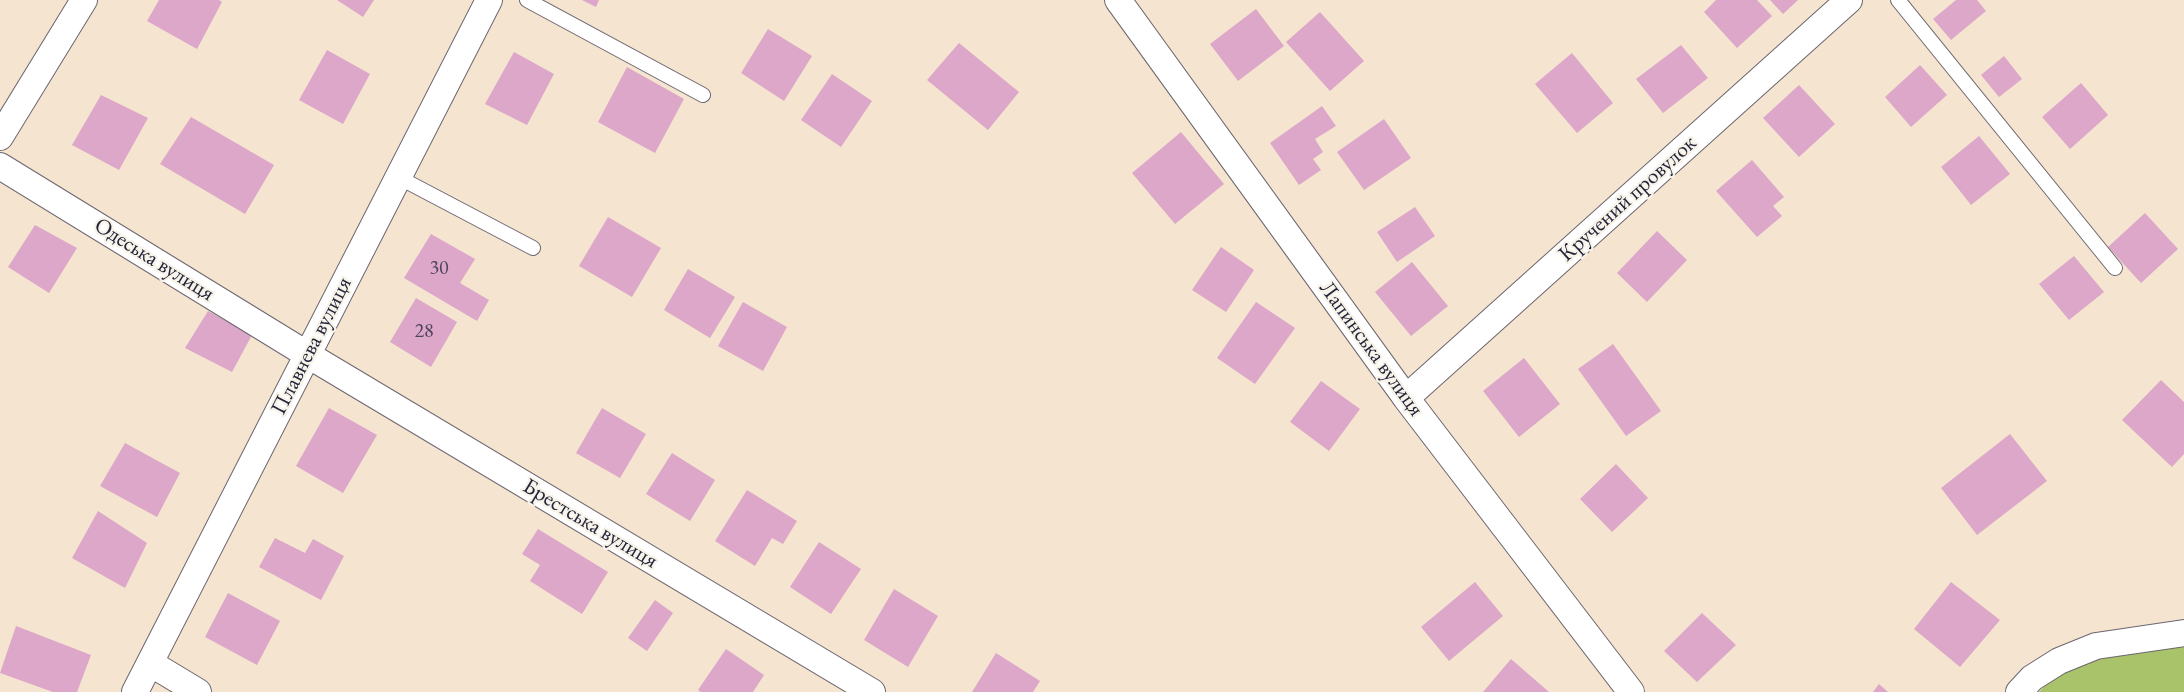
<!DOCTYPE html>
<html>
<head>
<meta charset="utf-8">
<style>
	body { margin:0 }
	canvas { display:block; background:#f5e4cf }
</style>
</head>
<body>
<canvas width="2184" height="692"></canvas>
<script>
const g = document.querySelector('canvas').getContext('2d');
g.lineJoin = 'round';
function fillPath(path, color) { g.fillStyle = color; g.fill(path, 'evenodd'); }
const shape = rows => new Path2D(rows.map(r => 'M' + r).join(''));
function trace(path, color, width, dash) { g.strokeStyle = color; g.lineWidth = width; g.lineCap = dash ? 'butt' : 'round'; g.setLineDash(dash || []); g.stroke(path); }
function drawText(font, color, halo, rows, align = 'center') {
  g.font = font + ' "EB Garamond",serif'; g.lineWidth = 4.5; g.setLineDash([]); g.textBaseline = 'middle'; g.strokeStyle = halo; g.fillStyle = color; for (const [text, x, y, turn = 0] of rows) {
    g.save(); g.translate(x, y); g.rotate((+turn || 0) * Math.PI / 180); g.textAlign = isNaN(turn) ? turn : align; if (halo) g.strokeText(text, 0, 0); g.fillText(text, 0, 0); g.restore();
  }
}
fillPath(shape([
	[2184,640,2184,692,2039,692,2051,679,2073,665,2160,641]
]), '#a8c369');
fillPath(shape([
	[159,0,219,0,222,2,197,49,147,21],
	[337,0,374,0,363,17],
	[582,0,599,0,596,7],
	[1716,0,1757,0,1772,16,1737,48,1704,12],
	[1770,0,1798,0,1783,14],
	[1956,0,1977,0,1986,11,1951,40,1933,19],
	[1256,9,1284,46,1238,81,1210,44],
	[1320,12,1364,61,1330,91,1286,42],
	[768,29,812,56,784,101,741,73],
	[959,43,1019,92,988,130,927,80],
	[1681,45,1708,78,1663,113,1636,79],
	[327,50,370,74,343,124,299,100],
	[514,52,554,74,527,125,485,104],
	[1572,53,1613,103,1577,133,1535,84],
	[2004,56,2022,79,1999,97,1981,75],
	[1920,65,1947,95,1911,127,1885,97],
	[627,67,684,99,655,153,598,122],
	[832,74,872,101,841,147,801,120],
	[2081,83,2108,115,2070,149,2042,117],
	[1799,85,1835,124,1799,157,1763,118],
	[101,95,148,118,119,170,72,145],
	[1322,106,1336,126,1315,139,1323,152,1313,159,1321,170,1299,185,1270,143],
	[191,117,274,165,245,214,160,164],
	[1384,119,1411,158,1364,190,1337,152],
	[1181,132,1224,184,1175,224,1132,173],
	[1979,136,2010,174,1971,205,1941,167],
	[1752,160,1784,197,1773,206,1782,216,1757,237,1716,191],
	[1415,207,1435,236,1397,262,1377,232],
	[2145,213,2178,249,2141,283,2108,247],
	[608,217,661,248,632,297,579,266],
	[35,225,77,248,49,293,8,267],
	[1657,231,1687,260,1647,302,1617,273],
	[431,234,475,259,460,283,489,300,477,321,404,278],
	[1221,247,1254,270,1226,312,1192,290],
	[2074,256,2104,292,2069,320,2039,284],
	[1412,262,1448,306,1411,336,1375,292],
	[688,269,735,297,710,338,664,310],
	[416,298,457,322,431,367,390,342],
	[743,302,787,327,763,371,718,346],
	[1256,302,1295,328,1255,384,1217,358],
	[208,311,252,335,232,372,185,348],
	[1613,344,1661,411,1626,436,1578,369],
	[1524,358,1560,404,1519,437,1483,391],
	[2161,380,2184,402,2184,454,2172,467,2122,420],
	[1321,381,1360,409,1329,451,1290,422],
	[329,408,377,435,343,493,296,466],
	[602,408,646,434,620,478,576,453],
	[2010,434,2047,481,1977,535,1941,488],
	[125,443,180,473,157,517,100,486],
	[672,453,715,480,690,521,646,494],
	[1616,464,1648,498,1612,532,1580,499],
	[747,490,797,521,783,544,772,538,755,566,715,541],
	[98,511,147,543,125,588,72,558],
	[538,529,608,572,582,614,530,581,540,565,522,554],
	[275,538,305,553,313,539,344,556,321,600,259,567],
	[819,542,861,569,831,614,790,587],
	[1475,582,1503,616,1449,661,1421,627],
	[1951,582,2000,620,1960,667,1914,629],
	[894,589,938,616,908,667,864,640],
	[228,593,280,621,257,665,205,637],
	[655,600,673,613,647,651,628,638],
	[1702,613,1736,645,1697,682,1664,651],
	[16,626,91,655,77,692,53,692,0,673],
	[726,649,764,675,753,692,701,692,698,690],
	[996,653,1040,681,1033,692,972,692],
	[1511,659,1549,692,1483,692],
	[1879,684,1888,692,1873,692]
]), '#dca7c9');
const service = shape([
	[527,0,703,95],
	[1898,0,2115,268],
	[398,177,533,248]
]);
const minor = shape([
	[1118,0,1406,398,1631,692],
	[0,137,84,0],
	[0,166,308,355,872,692],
	[1406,398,1849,0],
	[150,663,198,692],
	[135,692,489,0],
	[2019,692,2032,678,2059,661,2096,646,2184,633]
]);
trace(service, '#6c666f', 16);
trace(minor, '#6c666f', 28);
trace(service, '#fff', 14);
trace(minor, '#fff', 26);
drawText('20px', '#50435e', null, [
	["30",439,269],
	["28",424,332]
]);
drawText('22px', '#22223b', '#f7f3e8', [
	["Кручений провулок",1628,199,-42],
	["Одеська вулиця",154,260,32],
	["Плавнева вулиця",312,346,-63],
	["Лапинська вулиця",1371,349,54],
	["Брестська вулиця",590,524,31]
]);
</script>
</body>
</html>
